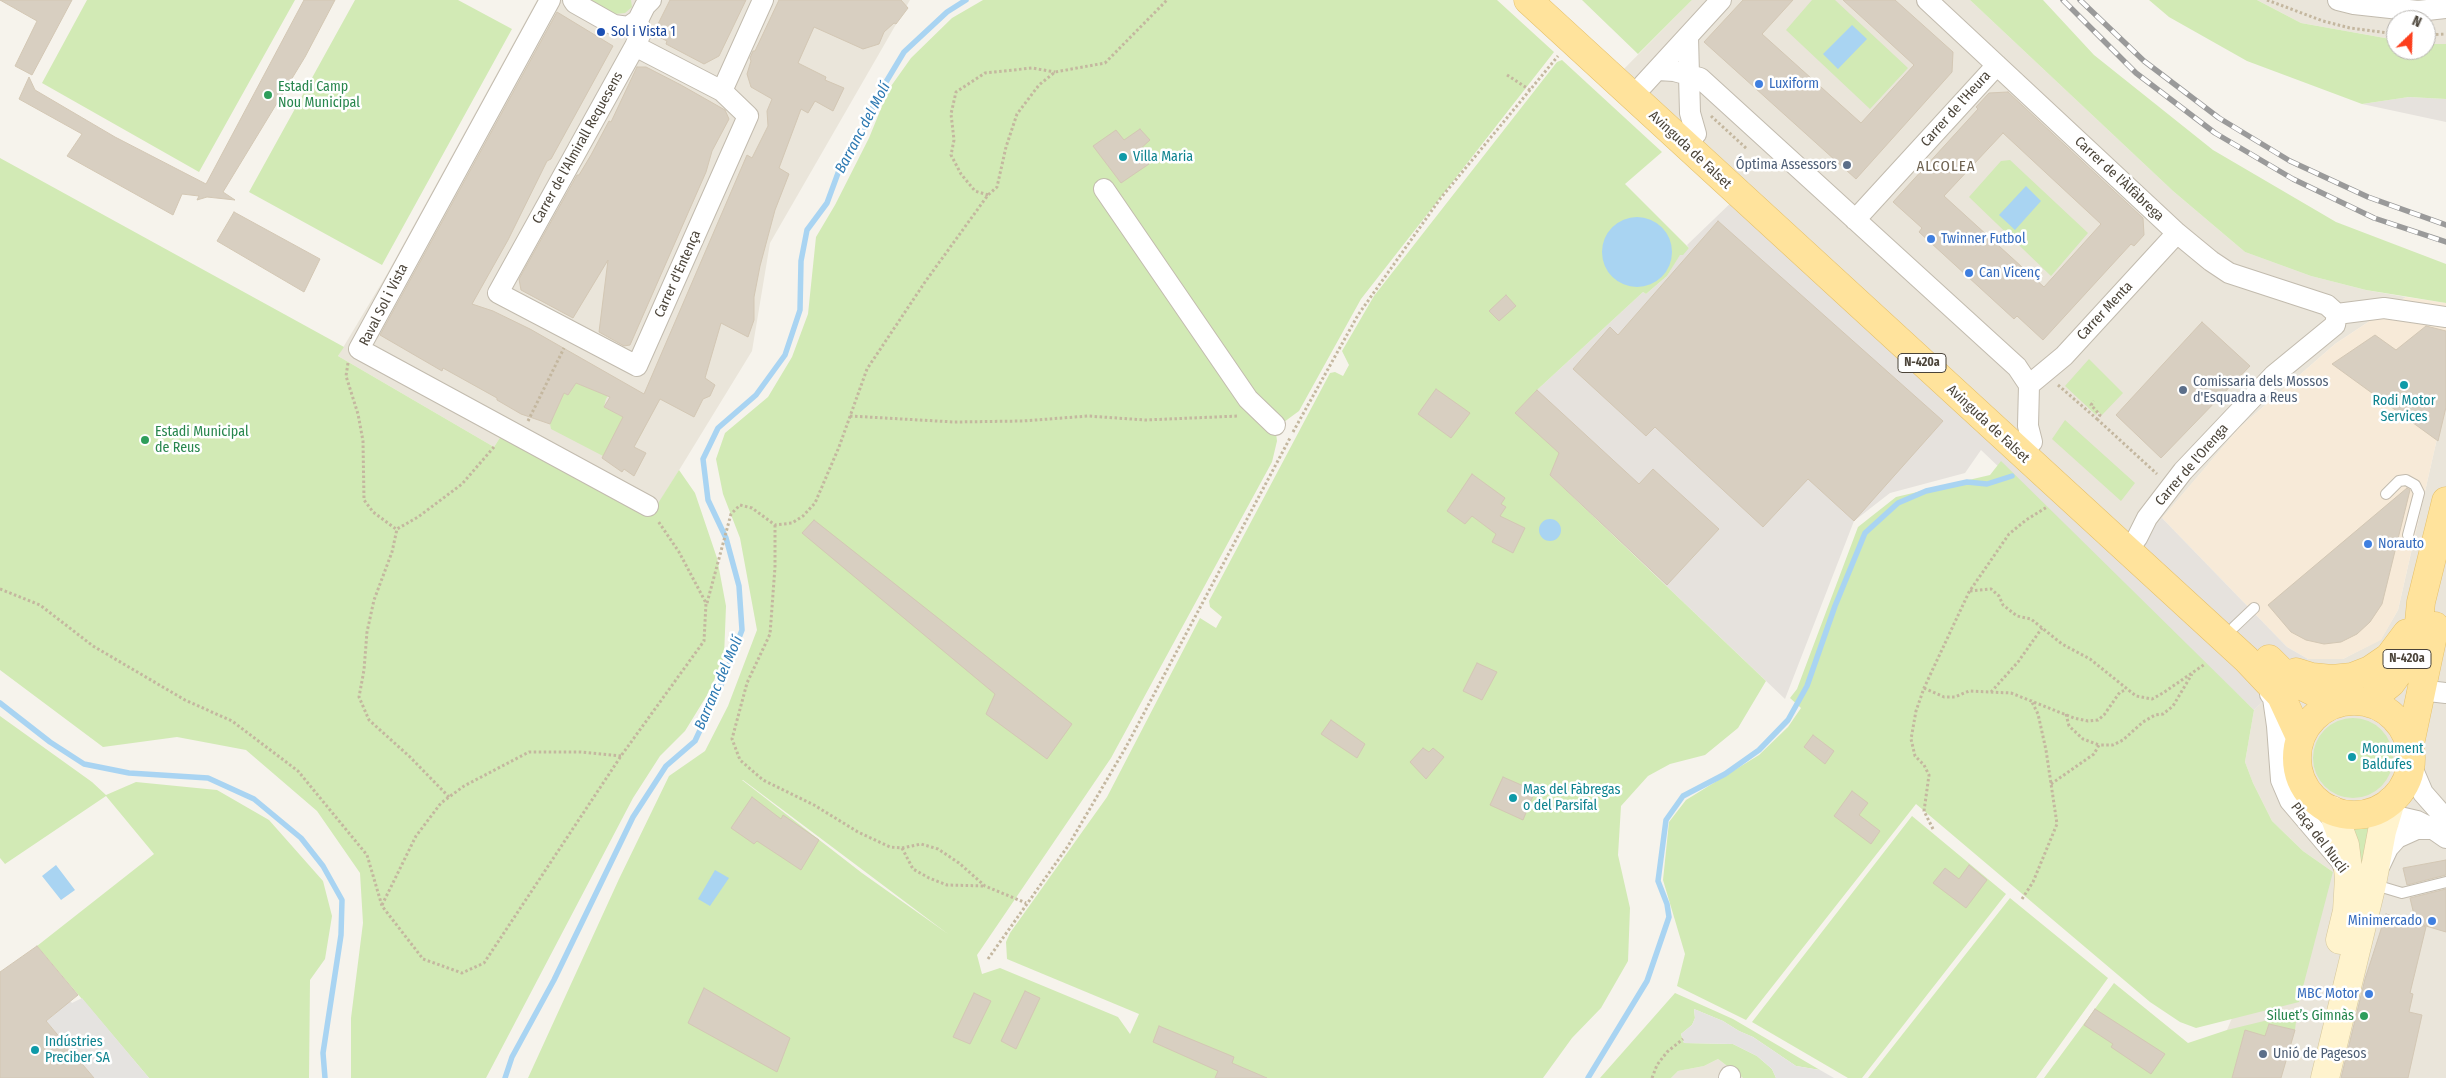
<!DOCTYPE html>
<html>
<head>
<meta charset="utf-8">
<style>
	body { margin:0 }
	#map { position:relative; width:2446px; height:1078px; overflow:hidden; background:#f6f3ec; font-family:"Fira Sans Condensed",sans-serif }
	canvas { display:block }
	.north { position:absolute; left:2386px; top:10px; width:50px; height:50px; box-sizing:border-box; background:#fff; border:1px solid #b7b4b0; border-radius:50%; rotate:24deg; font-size:14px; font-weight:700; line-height:20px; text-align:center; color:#4b4439 }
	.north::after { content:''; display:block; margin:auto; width:18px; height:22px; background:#fc3f1d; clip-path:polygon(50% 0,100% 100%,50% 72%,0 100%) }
</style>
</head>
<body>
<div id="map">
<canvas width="2446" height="1078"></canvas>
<div class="north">N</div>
</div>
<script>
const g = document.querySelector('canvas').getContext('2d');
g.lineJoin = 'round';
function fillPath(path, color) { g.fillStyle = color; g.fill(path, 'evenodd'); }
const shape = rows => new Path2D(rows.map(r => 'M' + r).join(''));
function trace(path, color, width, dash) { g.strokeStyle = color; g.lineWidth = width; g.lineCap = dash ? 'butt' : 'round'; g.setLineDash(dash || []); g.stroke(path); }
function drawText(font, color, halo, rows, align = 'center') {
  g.font = font + ' "Fira Sans Condensed",sans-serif'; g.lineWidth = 5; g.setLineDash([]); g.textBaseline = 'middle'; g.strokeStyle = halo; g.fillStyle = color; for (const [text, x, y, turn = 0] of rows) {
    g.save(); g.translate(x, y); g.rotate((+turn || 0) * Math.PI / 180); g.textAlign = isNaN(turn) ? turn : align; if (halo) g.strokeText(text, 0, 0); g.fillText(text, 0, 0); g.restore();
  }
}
fillPath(shape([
	[537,0,910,0,770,243,752,351,651,516,501,436,494,447,338,356,387,274],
	[1692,0,1970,0,2173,191,2245,252,2311,276,2366,290,2406,297,2335,344,2239,428,2137,548,1619,74],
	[2257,0,2446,0,2446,44,2426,44,2426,20,2396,20,2396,40,2301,23],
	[2446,399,2446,1078,2200,1078,2215,1059,2241,996,2333,872,2303,851,2272,821,2253,783,2245,762,2254,710,2308,659,2343,659,2381,639,2398,610],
	[1718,1059,1743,1078,1671,1078,1678,1071,1704,1066]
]), '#eae5da');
fillPath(shape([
	[2406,297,2446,303,2446,399,2398,610,2381,640,2343,659,2308,659,2287,647,2162,518,2239,428,2335,344]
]), '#f7ead8');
fillPath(shape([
	[2409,97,2446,99,2446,122,2362,104],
	[1739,195,2137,547,2162,518,2287,647,2308,659,2254,710,1981,450,1965,473,1890,493,1854,521,1785,699,1550,475,1515,413,1537,390,1643,292,1646,294,1667,276,1680,254,1689,248,1687,245]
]), '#e6e2dd');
fillPath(shape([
	[87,0,295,0,199,172,42,83],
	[355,0,458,0,512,29,382,265,249,192],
	[589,0,631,0,632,7,625,13,615,14],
	[983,0,1497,0,1554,52,1361,299,1299,411,1284,422,1275,425,1277,441,1272,462,1111,758,977,955,982,974,1000,968,1118,1017,1130,1034,1139,1014,1007,959,1006,942,1010,933,1107,797,1200,618,1216,628,1222,617,1210,607,1209,601,1330,373,1335,372,1343,376,1349,365,1342,351,1374,296,1557,62,1562,60,1662,152,1625,184,1689,248,1683,255,1680,255,1667,276,1646,294,1643,292,1537,390,1516,413,1559,453,1550,475,1766,681,1738,728,1705,755,1670,764,1648,776,1621,806,1618,855,1630,908,1628,961,1601,1008,1572,1038,1543,1078,528,1078,619,879,669,776,705,751,728,706,757,630,740,538,723,494,716,459,725,433,768,397,792,357,808,314,816,237,835,205,869,138,889,89,911,58,952,18],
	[742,780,743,780,948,934,862,873],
	[1582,0,1692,0,1638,54],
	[1812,0,1835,0,1908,68,1870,109,1786,30],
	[1970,0,2043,0,2094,55,2213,150,2336,222,2446,264,2446,303,2366,290,2311,276,2245,252,2173,191],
	[2149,0,2257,0,2301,23,2396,40,2396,50,2426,50,2426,44,2446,44,2446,99,2409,97,2362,104,2247,61,2169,17],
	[0,158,344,347,338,356,494,447,501,436,650,516,679,470,695,493,717,558,726,606,724,657,709,692,685,731,660,756,633,798,486,1078,351,1078,351,1018,363,923,360,873,317,811,246,750,177,737,103,747,0,670],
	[2010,160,2088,233,2051,276,1969,197,2001,161],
	[2089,359,2123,393,2102,415,2098,412,2096,415,2065,386],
	[616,382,606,399,604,407,621,416,625,415,644,429,635,445,603,456,551,429,550,424,564,393,568,395,576,383,602,393],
	[2065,420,2135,483,2121,501,2052,439],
	[2001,461,2254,710,2245,762,2253,783,2272,821,2303,851,2333,872,2299,1002,2196,1028,2180,1022,2150,1002,1916,804,1746,1020,1677,986,1685,954,1663,880,1669,822,1686,800,1759,755,1788,727,1801,708,1790,698,1797,689,1858,527,1896,497,1990,475],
	[0,716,92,782,106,795,136,782,217,790,269,820,323,881,332,916,325,959,310,980,309,1078,149,1078,37,946,154,854,106,796,5,864,0,858],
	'2313 758a40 40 0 1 1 80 0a40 40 0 1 1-80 0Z',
	[1912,816,2006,894,1862,1078,1848,1078,1752,1022],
	[2372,826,2353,934,2346,829],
	[2010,898,2108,978,2036,1078,1868,1078],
	[2114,983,2188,1043,2227,1030,2297,1013,2295,1030,2269,1024,2264,1040,2245,1031,2232,1078,2044,1078],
	[1675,993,1733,1019,1820,1070,1796,1066,1753,1037,1739,1031,1723,1021,1694,1009,1695,1018,1692,1025,1681,1034,1684,1043,1733,1044,1757,1056,1772,1069,1776,1078,1743,1078,1718,1059,1704,1066,1678,1071,1671,1078,1600,1078]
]), '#d2eab5');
fillPath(shape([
	[37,968,72,1003,82,998,149,1078,94,1078,46,1021,57,1012],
	[1694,1009,1723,1021,1739,1031,1753,1037,1796,1066,1820,1070,1834,1078,1776,1078,1772,1069,1757,1056,1733,1044,1684,1043,1681,1034,1692,1025,1695,1018]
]), '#e5e3e0');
fillPath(shape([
	[1852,25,1867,39,1838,69,1823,54],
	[2026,186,2041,201,2015,230,1999,215],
	'1602 252a35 35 0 1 1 70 0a35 35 0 1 1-70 0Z',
	'1539 530a11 11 0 1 1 22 0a11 11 0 1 1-22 0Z',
	[56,865,75,890,61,900,42,876],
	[715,870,729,878,710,906,698,899]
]), '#a9d4f2');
trace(shape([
	[0,703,50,742,84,764,129,773,208,778,254,799,301,838,323,866,342,900,341,935,323,1053,325,1078],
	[505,1078,512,1057,554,980,633,817,666,766,695,741,721,685,742,630,739,586,726,538,708,500,703,459,718,428,756,395,785,355,800,310,801,261,807,230,827,203,841,165,862,133,877,97,904,52,947,12,966,0],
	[1588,1078,1647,981,1669,917,1667,904,1658,881,1666,820,1683,796,1725,774,1759,750,1788,720,1807,686,1835,606,1865,533,1898,503,1926,491,1967,482,1987,484,2012,476]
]), '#a9d4f2', 5.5);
const building = shape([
	[0,0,72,0,32,75,15,66,37,21,0,0],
	[304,0,335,0,305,57,223,192,235,200,207,197,197,200,199,196,182,194,173,215,67,156,82,134,19,99,29,77,35,90,115,137,206,184,304,0],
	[670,0,746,0,719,56,704,64,666,44,667,41,653,34,670,0],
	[779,0,901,0,908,8,896,24,894,23,884,32,879,44,863,49,814,27,798,63,826,77,825,80,844,88,833,111,815,101,808,113,801,109,779,168,789,174,775,210,760,266,754,297,754,320,748,337,721,323,705,378,715,385,710,396,703,399,694,417,660,399,634,447,646,453,634,476,624,469,622,472,602,458,623,417,604,407,610,397,576,383,568,395,564,393,550,424,521,414,497,400,497,398,443,368,442,371,380,335,557,12,613,46,551,159,547,161,508,240,472,304,493,311,530,329,644,394,747,155,752,158,768,126,767,111,772,99,751,87,747,74,751,61,750,58,753,51,755,51,779,0],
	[1743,0,1793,0,1762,34,1861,123,1914,65,1843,0,1895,0,1953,52,1952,72,1856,179,1704,42,1743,0],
	[637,67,646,67,681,85,725,110,729,119,712,151,706,172,630,345,624,346,599,332,608,260,573,318,521,290,519,279,577,175,579,175,591,155,609,121,611,122,637,67],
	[2008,92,2143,218,2144,235,2134,246,2131,244,2043,340,2017,316,2014,319,1919,232,1922,228,1893,202,1978,109,1976,107,1989,93,2008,92],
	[2003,133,2101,224,2044,287,1944,196,2003,133],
	[1140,129,1150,140,1138,151,1149,164,1121,183,1093,146,1116,130,1124,140,1140,129],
	[234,212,320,259,304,292,217,241,234,212],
	[1718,221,1943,421,1854,521,1808,479,1763,527,1655,427,1646,436,1573,369,1610,327,1618,335,1718,221],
	[1506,295,1516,306,1499,321,1489,311,1506,295],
	[2202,322,2250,366,2161,458,2116,415,2202,322],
	[2426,326,2446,331,2446,407,2438,441,2332,364,2375,335,2396,350,2426,326],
	[1436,389,1470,413,1451,438,1418,414,1436,389],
	[1537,390,1639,484,1653,469,1719,529,1667,585,1550,475,1559,453,1515,413,1537,390],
	[1472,474,1505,498,1501,504,1506,507,1500,516,1525,528,1513,553,1492,542,1496,534,1472,516,1465,524,1447,511,1472,474],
	[2407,488,2410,490,2382,604,2370,622,2357,634,2341,642,2324,644,2306,640,2291,632,2268,605,2407,488],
	[814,520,1072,724,1047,759,986,714,995,694,802,533,814,520],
	[1477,663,1497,672,1482,700,1463,691,1477,663],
	[1331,720,1365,744,1357,758,1321,734,1331,720],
	[1813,735,1834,751,1825,764,1804,747,1813,735],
	[1423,748,1429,752,1433,748,1444,757,1426,779,1410,762,1423,748],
	[1503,777,1535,791,1523,820,1490,805,1503,777],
	[1852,791,1868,803,1859,815,1880,831,1871,844,1834,816,1852,791],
	[752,797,781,819,783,815,819,840,801,870,757,841,754,844,731,828,752,797],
	[2446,860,2446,875,2407,885,2403,868,2446,860],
	[1969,865,1987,880,1966,908,1933,883,1945,868,1959,879,1969,865],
	[2446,889,2446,932,2416,923,2410,898,2446,889],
	[2386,914,2426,927,2410,993,2413,994,2409,1012,2422,1015,2408,1078,2341,1078,2365,979,2386,914],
	[37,946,78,995,46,1021,94,1078,0,1078,0,972,37,946],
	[704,988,790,1038,777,1072,688,1023,704,988],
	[1025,991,1040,998,1016,1049,1001,1041,1025,991],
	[974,993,991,1001,970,1044,953,1037,974,993],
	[2095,1009,2165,1054,2151,1074,2111,1047,2113,1044,2084,1025,2095,1009],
	[2269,1024,2295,1030,2281,1078,2232,1078,2245,1030,2265,1036,2269,1024],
	[1159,1026,1234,1057,1232,1063,1267,1078,1215,1078,1218,1071,1153,1042,1159,1026]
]);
fillPath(building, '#d8cfc1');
trace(building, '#d3c7b4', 1);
const lane = shape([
	[2386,494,2399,481,2406,480,2415,485,2419,493,2408,535],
	[2234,627,2254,608],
	[2372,884,2402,893,2446,882]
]);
const street = shape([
	[550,0,359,349,648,506],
	[573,0,575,3,614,25,628,27,638,20],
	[1927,0,2177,233,2211,261,2229,273,2327,305,2337,314],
	[2338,0,2354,4,2418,11,2446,8],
	[1688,37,1690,113,1696,134],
	[635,46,722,91,748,116,637,366,498,293,635,46,641,33,638,20,645,6,651,0],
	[1658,70,1674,71,1700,78,2017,367,2029,385,2028,426,2032,442],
	[1643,85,1721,0],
	[722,91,763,0],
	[1104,189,1248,399,1275,425],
	[1855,220,1997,65],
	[2337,314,2384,308,2446,317],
	[2029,385,2064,356,2177,233],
	[2137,538,2147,518,2183,471,2274,375,2335,325,2337,314],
	[2420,690,2446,693],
	[2270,694,2273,698,2277,726,2281,780,2290,801,2341,861,2346,871],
	[2411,765,2423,793,2446,819],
	[2374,811,2417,821,2433,829,2446,838],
	[2380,865,2388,848,2397,838,2417,829,2433,829],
	[1729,1078,1730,1076]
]);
const secondary = shape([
	[2332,810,2345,845,2349,877,2347,911,2340,940],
	[2325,1078,2372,884,2382,831,2391,801]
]);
const primary = shape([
	[1528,0,2246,659,2281,696,2300,737],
	[2269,659,2290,680,2336,703],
	[2296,672,2312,677,2332,679,2352,677,2370,670,2389,657,2407,633],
	'2297 758a57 57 0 1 1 114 0a57 57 0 1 1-114 0Z',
	[2368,702,2391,683,2406,662,2418,633,2421,602,2446,501],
	[2410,744,2435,626]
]);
trace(lane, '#c2bbae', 12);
trace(street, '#c2bbae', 22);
trace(secondary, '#d6c79b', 29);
trace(primary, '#e6c16a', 29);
trace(shape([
	[2267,0,2323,21,2350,28,2396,34],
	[2426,35,2446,34],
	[1507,75,1530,90],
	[1711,116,1747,149],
	[988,195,975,191,961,174,951,155,954,140,951,114,956,92,985,73,1032,68,1055,72],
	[348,363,346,376,358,414,363,441,364,500,373,512,396,529],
	[2058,385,2097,419,2100,415,2091,405,2094,401],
	[850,416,954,422,1023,421,1088,416,1145,420,1239,416],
	[2097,419,2157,474],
	[528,421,564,348],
	[1293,432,1358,315,1440,199,1558,56],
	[775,525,775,567,770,634,747,683,732,739,740,760,763,780,814,805,858,832,890,847,902,848,921,844,938,849,959,863,985,886,1026,903],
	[0,589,40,605,93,646,185,700,232,721,298,771,367,855,382,906,423,959,462,973,484,963,621,756,704,641,706,603,679,552,658,521],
	[1970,591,1991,589,1999,596,2003,605,2017,616,2031,619,2062,644,2090,659,2136,696,2152,699,2163,693,2205,664],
	[707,603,731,514,740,505,752,508,775,525,792,523,803,516,815,503,839,447,867,369,925,282,988,195,997,187,1006,147,1017,114,1039,85,1055,72,1105,63,1167,0],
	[1924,688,1944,697,1955,697,1969,691,2011,693,2074,718,2088,721,2098,720,2104,715,2120,692,2126,690],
	[1991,692,2018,662,2042,628],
	[2066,714,2069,726,2083,739,2099,745],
	[2051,784,2094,754,2099,745,2113,745,2123,740,2143,722,2155,715,2163,714,2173,706,2192,674],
	[449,797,410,757,369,720,359,697,364,670,367,632,374,600,392,552,397,529,418,517,462,484,494,447],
	[1933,829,1924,811,1929,775,1924,765,1915,756,1911,739,1916,711,1924,688,1969,592,2009,534,2026,520,2047,507],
	[902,848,913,869,929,878,947,885,985,886],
	[2022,899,2033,882,2057,824,2046,750,2038,714,2031,700],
	[382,905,416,836,441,803,464,786,529,752,581,752,621,756],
	[988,959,1068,846,1126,747,1290,438],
	[1652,1078,1657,1065,1667,1052,1683,1039]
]), '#c4b79f', 3, [2.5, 2.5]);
trace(lane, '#fff', 10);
trace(street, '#fff', 20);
trace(secondary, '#fff3cd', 28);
trace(primary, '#ffe39c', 28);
const rail = shape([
	[2063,0,2136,73,2215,133,2293,179,2374,218,2446,242],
	[2080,0,2144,61,2219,118,2290,161,2368,197,2446,225]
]);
trace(rail, '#9a9a9a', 5.5);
trace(rail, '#fff', 4, [11]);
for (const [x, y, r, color] of [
	[601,32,5,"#1a4fb4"],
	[1759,84,5,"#3f7fe0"],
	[268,95,5,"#2e9e5b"],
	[1123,157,5,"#0f9aa8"],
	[1847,165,5,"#5c6f8a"],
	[1931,239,5,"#3f7fe0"],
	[1969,273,5,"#3f7fe0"],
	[2404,385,5,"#0f9aa8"],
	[2183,390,5,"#5c6f8a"],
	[145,440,5,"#2e9e5b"],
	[2368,544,5,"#3f7fe0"],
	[2352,757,5,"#0f9aa8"],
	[1513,798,5,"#0f9aa8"],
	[2432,921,5,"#3f7fe0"],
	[2369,994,5,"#3f7fe0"],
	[2364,1016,5,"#2e9e5b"],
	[35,1050,5,"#0f9aa8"],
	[2263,1054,5,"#5c6f8a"]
]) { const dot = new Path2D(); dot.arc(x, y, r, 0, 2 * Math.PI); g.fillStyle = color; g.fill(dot); trace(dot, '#fff', 2); }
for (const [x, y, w] of [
	[1922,363,48],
	[2407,659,48]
]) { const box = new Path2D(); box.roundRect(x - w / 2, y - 9.5, w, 19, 4); g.fillStyle = '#fff'; g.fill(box); trace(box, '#4b4439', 1); }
drawText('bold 12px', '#4b4439', null, [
	["N-420a",1922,363],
	["N-420a",2407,659]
]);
drawText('14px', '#164399', '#fff', [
	["Sol i Vista 1",611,32]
], 'left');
drawText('14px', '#366cbe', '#fff', [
	["Luxiform",1769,84],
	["Twinner Futbol",1941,239],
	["Can Vicenç",1979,273],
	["Norauto",2378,544],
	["Minimercado",2422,921,"right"],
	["MBC Motor",2359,994,"right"]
], 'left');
drawText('14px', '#27864d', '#fff', [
	["Estadi Camp",278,87],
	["Nou Municipal",278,103],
	["Estadi Municipal",155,432],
	["de Reus",155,448],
	["Siluet’s Gimnàs",2354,1016,"right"]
], 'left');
drawText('14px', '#4b4439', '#fff', [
	["Carrer de l'Heura",1956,109,-48],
	["Carrer de l'Almirall Requesens",578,148,-61],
	["Avinguda de Falset",1690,150,43],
	["Carrer de l'Àlfàbrega",2119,179,43],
	["Carrer d'Entença",678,274,-66],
	["Raval Sol i Vista",384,305,-63],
	["Carrer Menta",2105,311,-47],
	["Avinguda de Falset",1988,424,43],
	["Carrer de l'Orenga",2192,465,-49],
	["Plaça del Nucli",2319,838,53]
]);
drawText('14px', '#0d838f', '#fff', [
	["Villa Maria",1133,157],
	["Rodi Motor",2404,401,"center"],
	["Services",2404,417,"center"],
	["Monument",2362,749],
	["Baldufes",2362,765],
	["Mas del Fàbregas",1523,790],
	["o del Parsifal",1523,806],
	["Indústries",45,1042],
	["Preciber SA",45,1058]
], 'left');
drawText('14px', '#4e5e75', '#fff', [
	["Óptima Assessors",1837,165,"right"],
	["Comissaria dels Mossos",2193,382],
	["d'Esquadra a Reus",2193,398],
	["Unió de Pagesos",2273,1054]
], 'left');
drawText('italic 15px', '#2e7ab2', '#fff', [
	["Barranc del Molí",863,128,-62],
	["Barranc del Molí",719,683,-67]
]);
g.letterSpacing = '1px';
drawText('15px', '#6e6250', '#fff', [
	["ALCOLEA",1946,167]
]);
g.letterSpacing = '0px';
</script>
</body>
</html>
